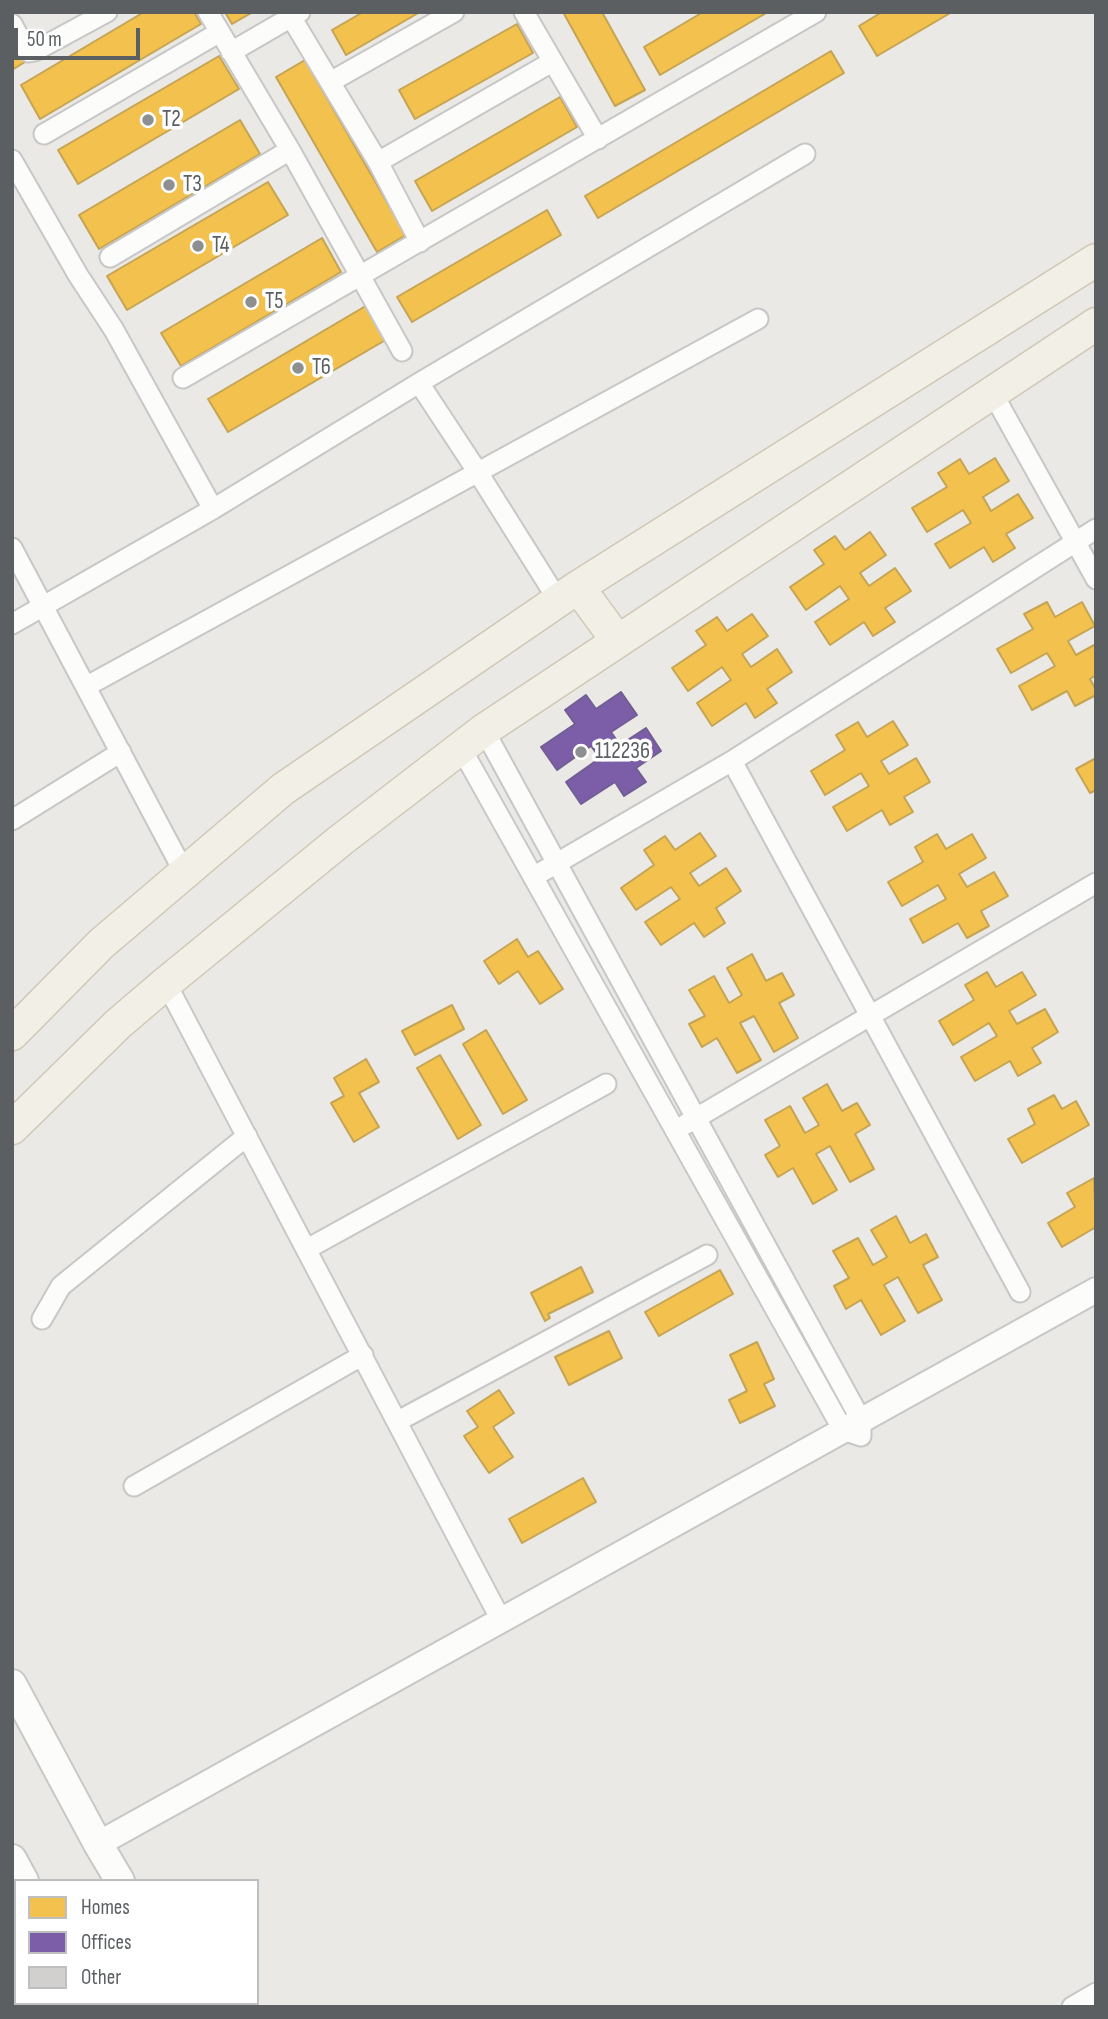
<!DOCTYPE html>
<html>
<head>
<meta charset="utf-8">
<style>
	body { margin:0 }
	#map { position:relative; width:1108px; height:2019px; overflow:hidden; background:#eae9e5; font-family:"Sofia Sans Condensed",sans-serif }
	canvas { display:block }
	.frame { position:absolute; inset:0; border:14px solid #5b5f62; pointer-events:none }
	.legend { position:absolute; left:14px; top:1879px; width:245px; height:126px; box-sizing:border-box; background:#fff; border:2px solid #bdbfc0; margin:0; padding:9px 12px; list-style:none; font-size:21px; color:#5b5f62 }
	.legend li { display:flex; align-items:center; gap:14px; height:35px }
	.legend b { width:35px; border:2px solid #bdbfc0 }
	.scale { position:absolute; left:14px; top:28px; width:126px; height:32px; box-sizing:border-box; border:4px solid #5b5f62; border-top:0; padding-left:9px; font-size:21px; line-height:24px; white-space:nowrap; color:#5b5f62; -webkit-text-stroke:5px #fff; paint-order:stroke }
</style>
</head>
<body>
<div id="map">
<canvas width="1108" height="2019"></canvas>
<div class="frame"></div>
<ul class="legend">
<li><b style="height:19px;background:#f2c14e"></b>Homes</li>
<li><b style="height:19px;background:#7b5ea7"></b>Offices</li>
<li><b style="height:19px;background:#d1d0ce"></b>Other</li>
</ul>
<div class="scale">50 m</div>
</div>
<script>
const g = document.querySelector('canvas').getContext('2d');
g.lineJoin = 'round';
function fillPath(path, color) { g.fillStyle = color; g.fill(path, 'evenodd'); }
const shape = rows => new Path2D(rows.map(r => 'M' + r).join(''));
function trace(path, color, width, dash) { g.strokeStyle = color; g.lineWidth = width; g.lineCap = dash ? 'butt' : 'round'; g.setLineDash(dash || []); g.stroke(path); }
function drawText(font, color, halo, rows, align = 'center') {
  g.font = font + ' "Sofia Sans Condensed",sans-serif'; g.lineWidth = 7; g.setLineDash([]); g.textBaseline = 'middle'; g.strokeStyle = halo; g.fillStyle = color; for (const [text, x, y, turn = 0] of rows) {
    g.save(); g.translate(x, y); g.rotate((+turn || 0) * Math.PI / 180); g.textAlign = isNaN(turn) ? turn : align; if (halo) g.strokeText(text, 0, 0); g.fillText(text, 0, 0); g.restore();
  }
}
const homes = shape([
	[144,12,194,12,201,24,40,119,21,85,144,12],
	[225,12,253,12,232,24,225,12],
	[363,12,420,12,346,55,332,30,363,12],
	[563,12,602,12,645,90,615,106,563,12],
	[703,12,768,12,660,75,644,47,703,12],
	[882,12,952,12,877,56,859,26,882,12],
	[517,24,533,53,415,119,399,90,517,24],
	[12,39,25,62,12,70,12,39],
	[831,51,844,73,598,218,585,196,831,51],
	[219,56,239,89,78,184,58,150,219,56],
	[305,60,406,235,377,252,276,77,305,60],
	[560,97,577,127,432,211,415,181,560,97],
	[240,120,260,154,99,249,79,215,240,120],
	[268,182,288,215,127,310,107,276,268,182],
	[547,210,561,235,412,322,397,297,547,210],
	[322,238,341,272,181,366,161,333,322,238],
	[369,304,389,338,228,432,208,399,369,304],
	[995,458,1009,481,983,497,991,511,1018,494,1033,518,1006,534,1015,548,993,562,984,547,950,568,935,544,971,523,963,510,927,532,912,508,947,487,938,473,960,459,969,474,995,458],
	[870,532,886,555,860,573,869,586,895,568,911,591,885,608,895,622,873,636,864,622,830,645,815,622,849,599,840,586,806,610,790,587,824,564,814,550,835,536,845,550,870,532],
	[1047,602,1055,617,1082,602,1095,626,1068,641,1076,655,1096,644,1096,675,1090,679,1096,690,1096,695,1075,706,1067,691,1032,710,1019,686,1055,666,1047,653,1011,673,997,649,1033,629,1024,614,1047,602],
	[752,614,768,636,742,654,751,667,777,649,792,672,767,689,777,703,755,718,746,703,712,726,697,703,731,680,722,667,688,691,672,668,706,645,696,631,717,617,727,631,752,614],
	[893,721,908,745,881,761,889,774,916,758,930,782,904,797,913,812,890,825,882,810,847,831,833,807,869,786,861,773,825,795,811,771,845,750,836,735,858,722,867,737,893,721],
	[1096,758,1096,790,1090,793,1076,769,1096,758],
	[700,833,716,856,690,873,699,886,726,868,741,891,716,908,725,923,704,937,694,923,661,945,645,922,680,899,671,887,636,910,621,888,654,865,644,850,665,836,675,850,700,833],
	[937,834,946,849,972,834,986,858,959,874,967,887,994,872,1008,896,981,911,989,926,967,938,958,923,923,943,910,919,946,899,938,885,902,906,888,882,923,862,915,847,937,834],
	[517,939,528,957,538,951,563,989,540,1004,518,971,499,984,484,961,517,939],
	[752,954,766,981,782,973,794,995,779,1003,798,1038,774,1052,754,1016,740,1023,761,1060,737,1073,717,1038,702,1047,689,1024,705,1016,689,990,714,976,729,1003,742,995,727,968,752,954],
	[987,972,996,987,1022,972,1036,995,1009,1011,1017,1024,1045,1009,1058,1032,1032,1048,1041,1063,1018,1076,1010,1061,975,1081,961,1057,997,1036,989,1023,953,1045,939,1021,974,1000,965,985,987,972],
	[452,1005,464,1029,415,1055,402,1031,452,1005],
	[486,1030,527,1100,503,1114,463,1044,486,1030],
	[440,1055,481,1125,458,1139,417,1068,440,1055],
	[366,1059,379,1082,359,1093,379,1127,354,1142,331,1103,344,1096,334,1078,366,1059],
	[827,1084,842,1111,857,1103,870,1125,855,1134,874,1169,850,1182,830,1146,816,1154,837,1190,813,1204,793,1168,778,1177,765,1155,780,1146,765,1120,790,1106,805,1133,819,1125,803,1098,827,1084],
	[1054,1095,1062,1109,1076,1101,1089,1125,1022,1163,1008,1139,1035,1124,1028,1109,1054,1095],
	[1094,1178,1096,1227,1062,1247,1048,1223,1075,1207,1067,1193,1094,1178],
	[896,1216,910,1243,926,1234,938,1257,923,1265,942,1300,918,1313,898,1277,884,1285,905,1321,881,1335,861,1300,846,1309,834,1286,849,1278,833,1251,858,1238,873,1265,887,1257,871,1230,896,1216],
	[581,1267,593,1292,548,1314,550,1318,545,1321,531,1293,581,1267],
	[720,1270,733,1294,659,1336,645,1312,720,1270],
	[609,1331,622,1358,569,1385,555,1357,609,1331],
	[757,1342,774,1379,764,1384,775,1406,740,1423,729,1400,747,1391,730,1355,757,1342],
	[499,1390,514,1413,493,1427,513,1457,489,1473,464,1436,478,1427,467,1411,499,1390],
	[583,1478,596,1502,522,1543,509,1519,583,1478]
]);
fillPath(homes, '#f2c14e');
trace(homes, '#c5a454', 2);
const offices = shape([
	[621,692,637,715,611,732,620,745,646,728,661,751,636,768,646,782,624,796,615,782,581,804,566,782,600,758,591,746,557,770,541,747,575,724,565,710,586,695,596,709,621,692]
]);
fillPath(offices, '#7b5ea7');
trace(offices, '#715e92', 2);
const building = shape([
	[12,1970,16,1976,16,2003,46,2003,40,2007,12,2007,12,1970]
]);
fillPath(building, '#d1d0ce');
trace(building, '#dad8d4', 2);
const minor = shape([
	[288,12,378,162,552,62],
	[524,12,598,139],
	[12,24,25,48,29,52,35,51,107,12],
	[231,52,300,12],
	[330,82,454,12],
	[44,134,220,32],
	[290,150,402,351],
	[12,160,78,275,114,330,213,509],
	[378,162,420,242],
	[110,257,290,150,208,12],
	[183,378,816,12],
	[419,383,477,471,558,600],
	[992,392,1096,579],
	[12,548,184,872],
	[12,624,213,509,419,383,805,154],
	[87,686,758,319],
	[461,748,843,1430,861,1436,861,1420,484,730],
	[732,761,1020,1292],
	[12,820,121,752],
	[533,877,732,761,1096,529],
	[166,983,501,1620],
	[686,1124,1096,883],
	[307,1249,606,1084],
	[42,1319,61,1286,247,1136],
	[398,1421,707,1255],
	[134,1486,363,1355],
	[140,2007,146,2003],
	[1072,2007,1096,1993]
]);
const tertiary = shape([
	[98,1844,1096,1290]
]);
const secondary = shape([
	[12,1684,98,1844,120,1881],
	[12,1859,24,1881],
	[89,2003,91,2007],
	[185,2003,187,2007]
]);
const primary = shape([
	[578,587,617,640],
	[12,1034,101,944,283,789,578,587,1096,260],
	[12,1128,118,1024,166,983,341,840,484,730,1096,324]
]);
trace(minor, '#c7c7c7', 23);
trace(tertiary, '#c7c7c7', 28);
trace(secondary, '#c7c7c6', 32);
trace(primary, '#d0c7b5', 35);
trace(minor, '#fcfcfb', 19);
trace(tertiary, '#fcfcfb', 24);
trace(secondary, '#fcfcfb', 28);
trace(primary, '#f2efe7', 32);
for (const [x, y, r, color] of [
	[148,120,7,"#8d8f90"],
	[169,185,7,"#8d8f90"],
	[198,246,7,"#8d8f90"],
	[251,302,7,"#8d8f90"],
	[298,368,7,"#8d8f90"],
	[581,752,7,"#8d8f90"]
]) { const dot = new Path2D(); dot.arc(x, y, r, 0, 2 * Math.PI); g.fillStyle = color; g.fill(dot); trace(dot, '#fff', 2.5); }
drawText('23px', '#5b5f62', '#fff', [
	["T2",162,120],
	["T3",183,185],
	["T4",212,246],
	["T5",265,302],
	["T6",312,368],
	["112236",595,752]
], 'left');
</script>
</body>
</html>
